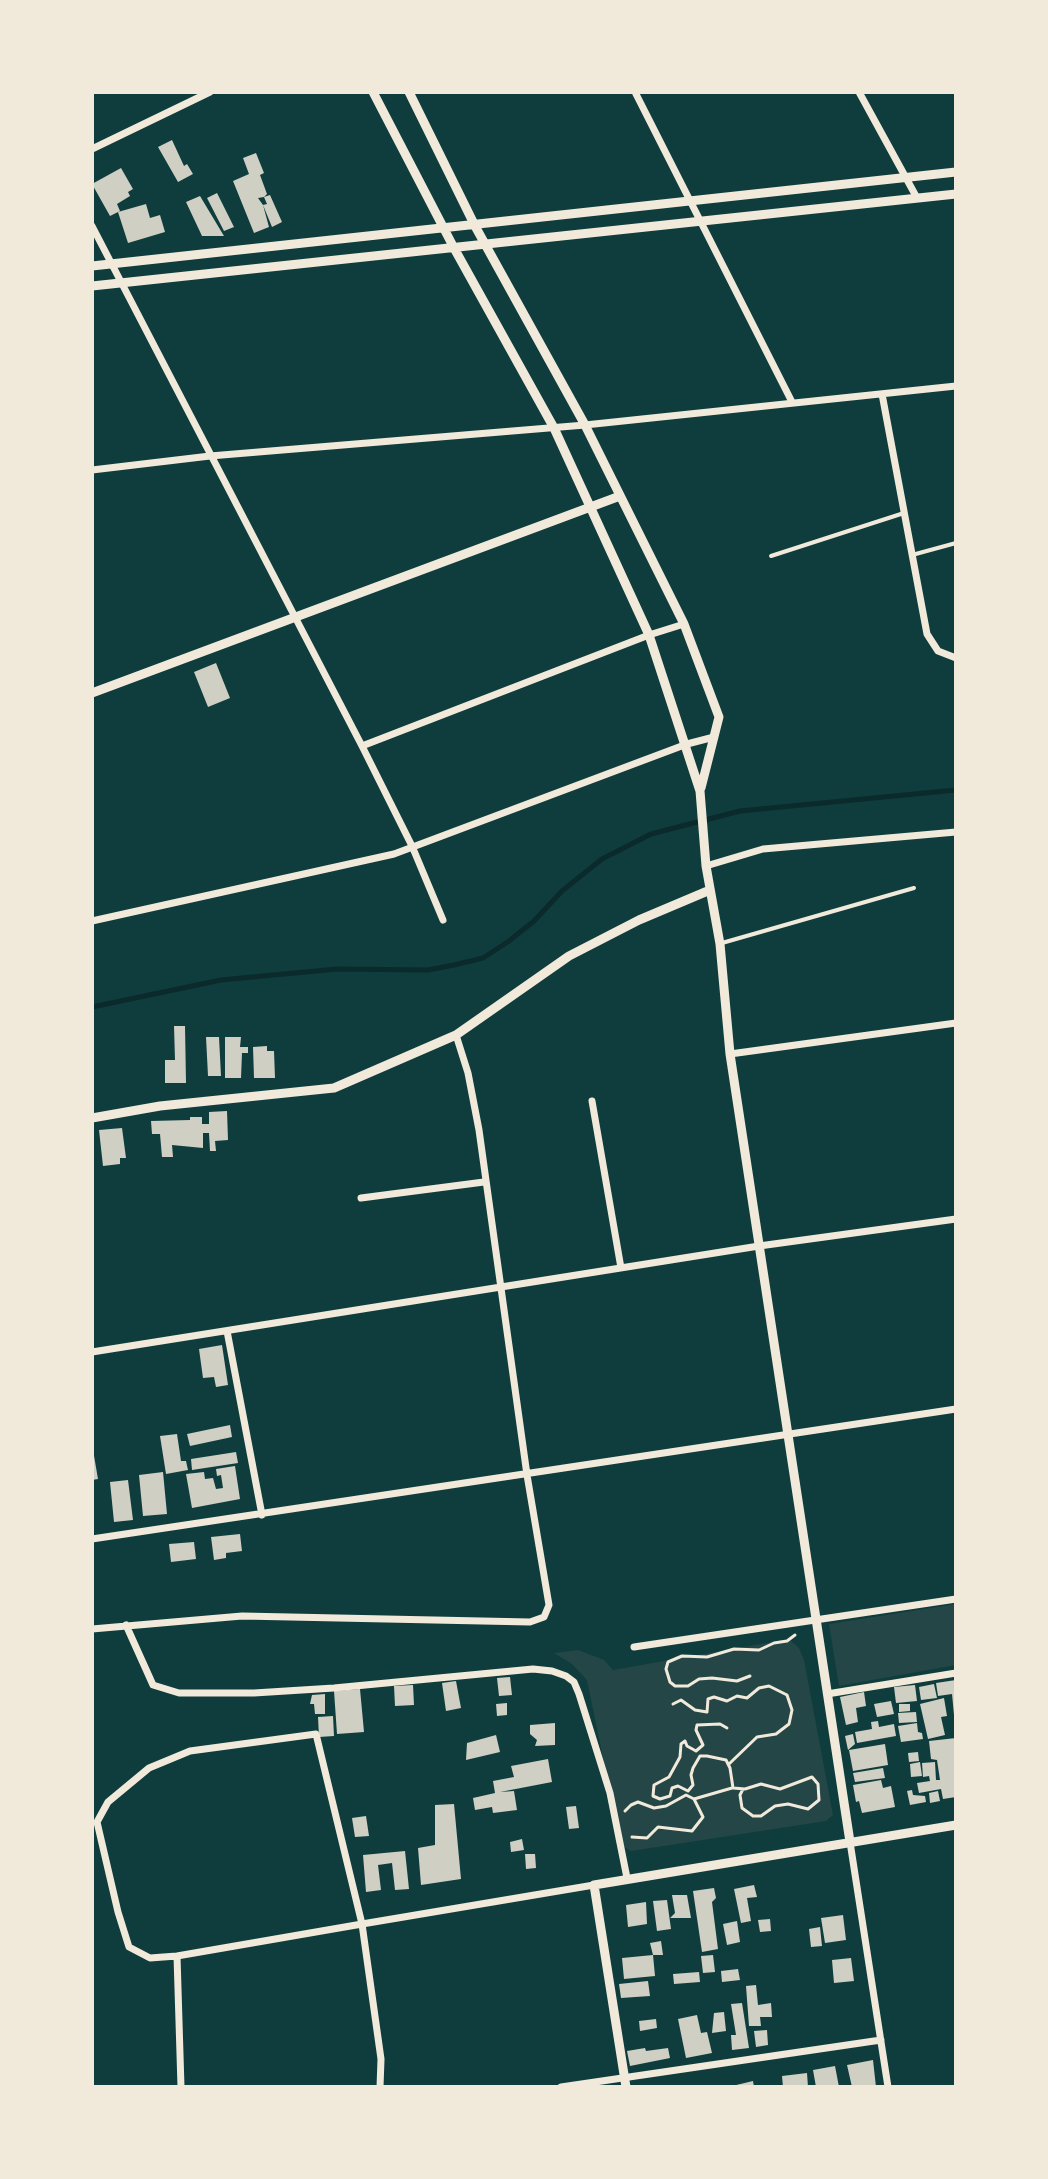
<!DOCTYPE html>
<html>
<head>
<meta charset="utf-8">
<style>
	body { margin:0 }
	#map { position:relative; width:1048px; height:2179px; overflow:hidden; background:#0f3d3e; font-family:Roboto,sans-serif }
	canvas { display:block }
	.frame { position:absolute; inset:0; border:94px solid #f1e9da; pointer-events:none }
</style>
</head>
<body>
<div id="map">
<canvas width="1048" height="2179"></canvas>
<div class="frame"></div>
</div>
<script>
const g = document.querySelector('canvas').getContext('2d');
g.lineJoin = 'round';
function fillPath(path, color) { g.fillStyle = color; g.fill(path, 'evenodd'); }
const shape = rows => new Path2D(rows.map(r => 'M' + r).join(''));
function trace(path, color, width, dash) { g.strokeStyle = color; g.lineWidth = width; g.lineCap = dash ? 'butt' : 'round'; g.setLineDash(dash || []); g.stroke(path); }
fillPath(shape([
	[956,1604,956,1665,839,1686,829,1624],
	[789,1639,799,1648,804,1660,833,1815,826,1821,631,1851,621,1845,587,1680,572,1664,554,1653,578,1650,604,1660,613,1670]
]), '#244646');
trace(shape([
	[92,1007,221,980,337,969,428,970,454,965,483,958,509,941,534,921,562,891,602,859,651,834,740,811,956,790]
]), '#0a2a2b', 5);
fillPath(shape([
	[172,140,184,166,187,164,193,174,178,182,158,147],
	[256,153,264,173,260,175,267,194,264,197,270,195,282,222,272,227,263,205,267,204,264,197,258,198,263,205,269,227,254,233,233,181,249,174,243,158],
	[121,168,133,189,128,192,130,196,117,204,120,211,110,216,92,184],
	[217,193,234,227,224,231,207,198],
	[200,196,224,236,202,236,186,202],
	[146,204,150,218,160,215,165,232,128,243,118,212],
	[216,663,230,698,208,707,194,672],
	[174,1026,185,1026,186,1083,165,1083,165,1060,175,1060],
	[206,1037,219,1037,221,1076,208,1076],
	[225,1037,241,1037,240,1047,248,1047,248,1053,242,1053,241,1078,225,1078],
	[267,1046,267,1051,274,1051,275,1078,254,1078,253,1047],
	[227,1111,228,1140,215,1141,216,1151,210,1151,209,1133,203,1133,203,1148,172,1145,173,1157,162,1157,160,1134,152,1134,151,1121,190,1120,190,1117,202,1117,202,1124,209,1124,209,1112],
	[122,1128,126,1158,120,1158,120,1164,103,1166,99,1130],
	[222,1345,228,1385,216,1387,214,1377,203,1378,199,1349],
	[230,1425,232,1437,190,1446,187,1434],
	[177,1434,181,1461,186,1461,188,1470,166,1474,160,1436],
	[92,1444,98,1479,92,1480],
	[236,1452,238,1463,192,1470,191,1459],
	[235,1466,240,1499,192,1508,186,1474,204,1472,205,1479,213,1478,216,1489,223,1488,221,1475,217,1476,216,1469],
	[163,1472,167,1514,143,1516,139,1475],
	[128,1480,133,1520,114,1522,110,1482],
	[240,1534,242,1551,226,1553,226,1558,214,1560,211,1537],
	[194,1542,196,1559,171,1562,169,1544],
	[510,1677,512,1695,499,1696,497,1678],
	[956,1680,956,1715,954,1715,952,1694,938,1696,936,1683],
	[456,1681,461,1708,446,1711,442,1683],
	[934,1684,937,1698,921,1700,919,1687],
	[413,1685,414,1705,395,1706,394,1686],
	[915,1685,917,1701,896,1703,894,1687],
	[360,1689,364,1732,337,1734,334,1691],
	[864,1692,866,1706,856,1708,858,1722,846,1725,840,1697],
	[325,1694,325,1714,315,1714,314,1704,310,1704,312,1695],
	[944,1698,947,1716,941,1717,945,1735,928,1739,920,1704],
	[891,1701,894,1714,877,1717,874,1704],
	[507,1703,507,1715,497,1716,496,1704],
	[899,1704,910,1704,910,1711,899,1712],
	[916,1712,917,1722,899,1723,898,1713],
	[333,1716,334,1736,319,1737,318,1717],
	[878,1721,879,1727,894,1724,896,1736,857,1743,855,1732,872,1729,871,1722],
	[555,1723,555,1745,535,1746,537,1740,530,1734,530,1725],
	[917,1723,918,1732,922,1733,923,1739,901,1742,898,1726],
	[853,1734,855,1744,848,1750,845,1736],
	[496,1735,500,1752,466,1760,467,1743],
	[956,1738,956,1797,943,1799,941,1789,919,1793,917,1783,930,1781,929,1776,923,1777,922,1763,935,1762,936,1780,940,1780,937,1760,931,1759,929,1741],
	[885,1744,888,1765,853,1771,849,1750],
	[918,1752,919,1761,909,1762,908,1753],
	[548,1759,552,1782,500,1792,514,1791,517,1810,493,1813,492,1807,475,1810,473,1798,495,1793,493,1781,514,1777,511,1766],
	[920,1762,922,1776,911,1777,910,1764],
	[883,1768,885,1778,855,1782,853,1773],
	[881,1780,883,1788,891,1786,895,1807,862,1813,859,1801,856,1802,853,1785],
	[912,1790,913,1795,925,1796,926,1802,910,1805,907,1791],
	[938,1791,940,1801,930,1803,929,1793],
	[454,1804,461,1879,421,1885,418,1848,435,1845,435,1805],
	[576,1806,579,1828,569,1829,566,1807],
	[366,1816,369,1836,355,1837,352,1818],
	[522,1839,524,1850,511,1852,510,1842],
	[405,1851,409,1889,395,1890,392,1863,378,1865,381,1890,366,1892,363,1855],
	[525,1854,535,1854,536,1868,526,1869],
	[754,1885,757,1897,747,1898,751,1921,741,1923,734,1889],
	[714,1888,716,1898,712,1902,718,1949,702,1952,693,1891],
	[672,1895,687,1895,691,1918,670,1918,675,1913],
	[667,1900,671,1929,657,1931,653,1901],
	[646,1902,647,1924,628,1927,626,1905],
	[843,1915,846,1940,825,1943,821,1918],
	[770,1919,771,1931,760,1932,758,1920],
	[737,1921,740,1942,727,1945,723,1924],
	[820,1927,822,1946,811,1947,809,1929],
	[661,1941,663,1955,653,1955,650,1943],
	[653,1955,655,1976,624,1979,622,1958],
	[713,1955,715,1972,703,1973,701,1956],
	[851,1958,854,1981,834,1983,832,1960],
	[738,1969,740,1980,722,1982,721,1971],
	[699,1972,700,1982,674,1984,673,1974],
	[648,1981,650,1996,621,1998,619,1984],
	[756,1985,758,2005,771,2003,772,2017,760,2017,761,2026,749,2026,746,1986],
	[742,2003,749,2048,732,2050,731,2035,736,2035,731,2004],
	[724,2012,726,2031,712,2033,714,2013],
	[697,2015,701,2033,707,2032,712,2053,686,2058,678,2019],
	[656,2019,657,2028,640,2031,639,2021],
	[767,2030,768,2045,756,2047,754,2031],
	[645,2048,646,2051,668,2048,670,2058,630,2066,627,2051],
	[873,2060,876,2087,852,2087,847,2065],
	[835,2066,839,2087,816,2087,813,2070],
	[807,2073,808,2087,783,2087,782,2076],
	[753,2081,754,2087,732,2087,732,2086]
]), '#cfcfc3');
trace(shape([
	[750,1676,737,1681,712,1678,699,1679,688,1686,675,1686,670,1682,666,1669,668,1662,682,1656,707,1657,734,1649,759,1650,774,1643,787,1641,795,1635],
	[673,1704,681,1700,695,1710,707,1712,708,1699,714,1697,727,1701,737,1696,747,1698,759,1688,769,1686,787,1695,792,1710,789,1724,776,1734,757,1737,729,1764],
	[727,1728,720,1724,697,1725,696,1730,703,1745,696,1751,687,1746,685,1741,681,1744,680,1757,669,1777,654,1785,653,1796,660,1799,670,1796,672,1788,678,1786,688,1791,693,1785,691,1775,693,1768,700,1756,707,1756,726,1760,730,1768,733,1788,745,1789,761,1784,780,1789,812,1777,818,1784,819,1800,808,1809,788,1804,775,1806,761,1816,753,1816,742,1808,740,1795,743,1789],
	[625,1811,631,1805,638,1802,654,1808,666,1806,686,1795,694,1799,732,1788],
	[632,1837,647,1838,658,1827,692,1831,703,1817,694,1799]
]), '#f1e9da', 3);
trace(shape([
	[912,555,956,543],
	[771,556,904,513],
	[722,943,914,888]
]), '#f1e9da', 4);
trace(shape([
	[635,92,792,402],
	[859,92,917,198],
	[92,149,210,92],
	[92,226,362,746,412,846,443,920],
	[882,394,927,634,938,651,956,658],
	[92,470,210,456,585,425,956,386],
	[362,746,649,635,684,624],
	[706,866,763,849,956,832],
	[92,921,394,854,687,744,714,737],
	[730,1054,956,1023],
	[592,1101,621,1268],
	[361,1198,484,1182],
	[227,1331,262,1515],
	[92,1352,759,1246,956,1219],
	[92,1539,956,1409],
	[126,1625,153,1685,179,1693,254,1693,334,1688,533,1669,552,1671,566,1676,574,1682,579,1694,610,1793,627,1878],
	[92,1629,242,1616,530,1622,544,1617,549,1605,527,1475,479,1130,468,1073,456,1035],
	[634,1647,956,1599],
	[827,1694,956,1673],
	[850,1842,888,2087],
	[177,1956,181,2087],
	[380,2087,381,2059,362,1924,316,1734,190,1751,149,1768,108,1802,97,1822,118,1912,129,1947,150,1958,177,1956,362,1924,594,1885],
	[561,2087,881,2040]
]), '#f1e9da', 7);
trace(shape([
	[373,92,454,248,554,428,649,635,700,791,706,866,720,944,730,1054,850,1842],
	[409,92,475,226,585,425,684,624,719,717,701,788],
	[92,266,956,172],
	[92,286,956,194],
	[92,693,620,496],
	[92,1118,160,1106,334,1088,456,1035,569,956,639,920,710,890],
	[626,2087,594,1885,956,1825]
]), '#f1e9da', 9);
</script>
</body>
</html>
